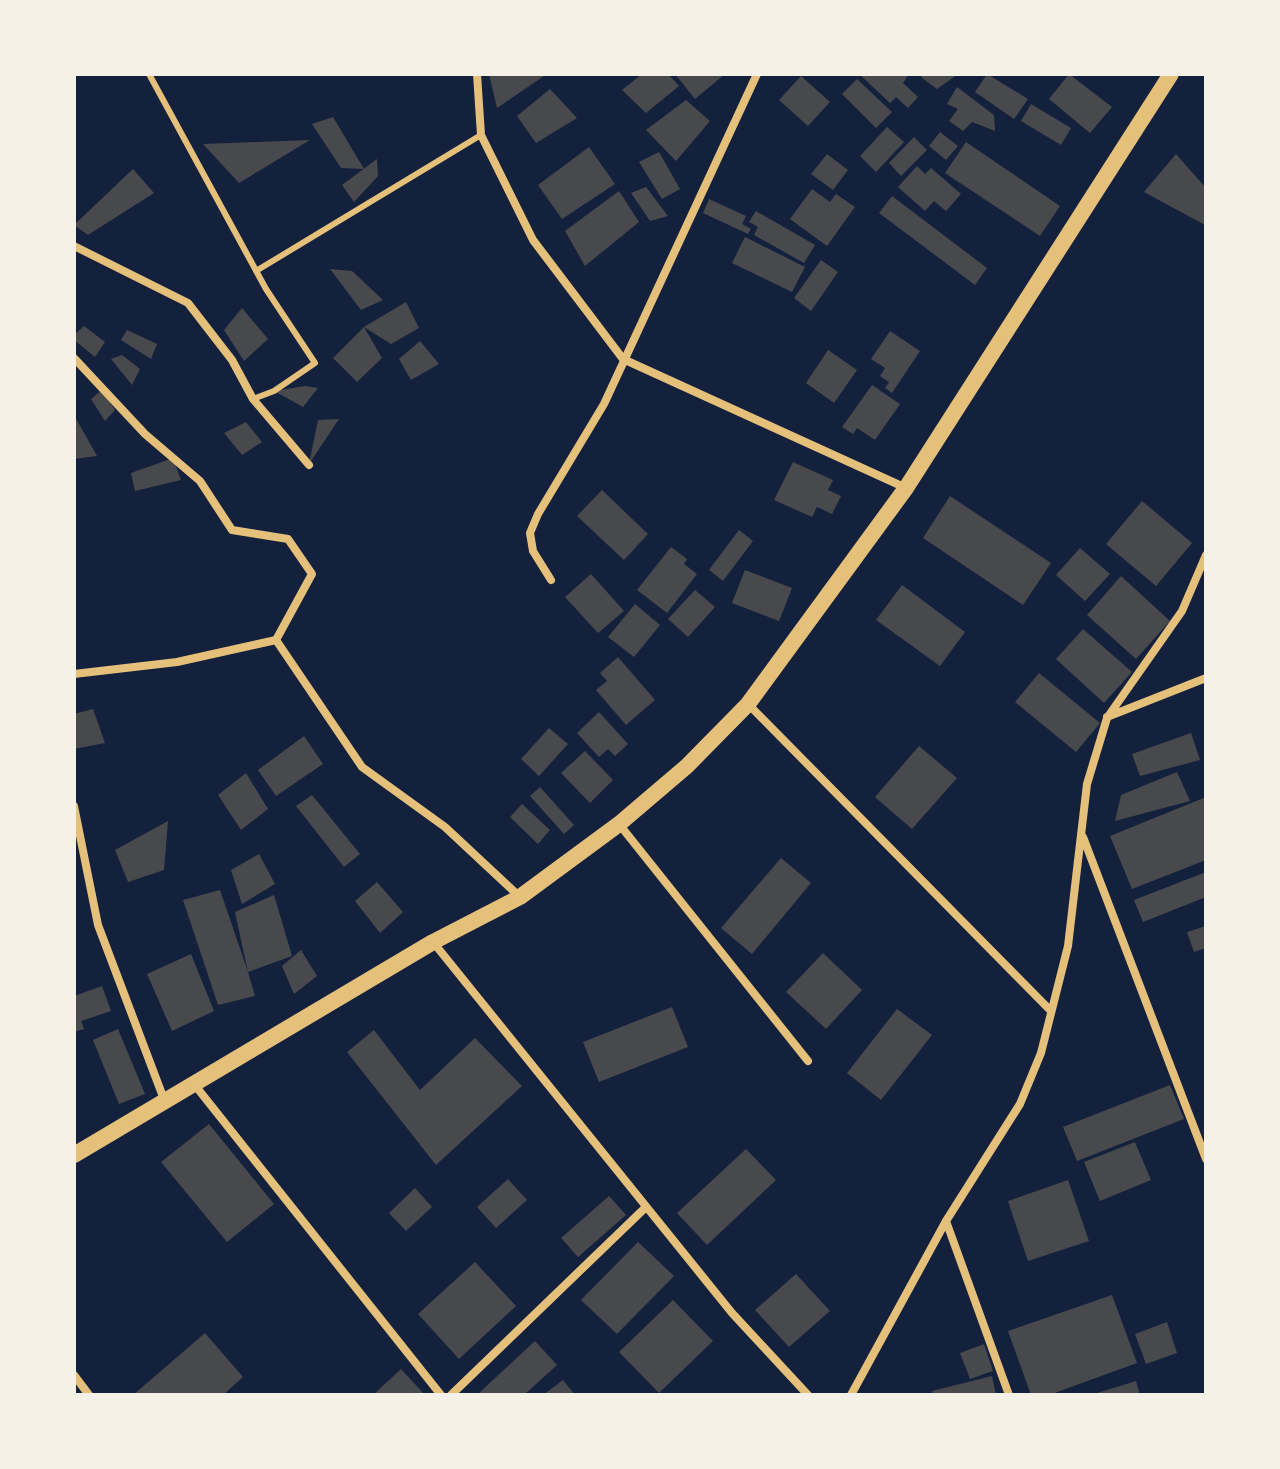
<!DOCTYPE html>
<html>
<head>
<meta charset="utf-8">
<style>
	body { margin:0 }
	#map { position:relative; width:1280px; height:1469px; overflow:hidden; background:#14213d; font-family:"Source Serif 4",serif }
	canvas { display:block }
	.frame { position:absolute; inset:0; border:76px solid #f6f1e7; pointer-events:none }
</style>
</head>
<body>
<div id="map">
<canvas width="1280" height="1469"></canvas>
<div class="frame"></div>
</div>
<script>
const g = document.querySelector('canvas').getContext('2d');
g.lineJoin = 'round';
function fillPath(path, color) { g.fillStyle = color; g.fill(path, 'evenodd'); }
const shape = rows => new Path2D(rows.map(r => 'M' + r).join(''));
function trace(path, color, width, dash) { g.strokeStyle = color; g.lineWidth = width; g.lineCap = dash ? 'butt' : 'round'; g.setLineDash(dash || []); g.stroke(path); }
fillPath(shape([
	[489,74,547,74,497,108],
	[642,74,668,74,679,86,646,113,622,90],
	[675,74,725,74,695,99],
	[859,74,909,74,903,83,918,97,908,108,896,97,890,103],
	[924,74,958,74,937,89,921,77],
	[987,74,1028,99,1014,119,975,92],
	[1069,74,1112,107,1090,133,1049,99],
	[801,76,830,102,808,126,779,100],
	[857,79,892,112,876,128,842,94],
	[957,87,994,115,995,131,972,122,963,131,949,121,958,109,947,104],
	[550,89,577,118,536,143,517,116],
	[686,100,710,121,676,161,646,130],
	[1031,104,1071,128,1061,145,1021,121],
	[333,117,364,169,341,168,312,124],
	[887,127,904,142,876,172,860,156],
	[940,132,958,146,946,160,929,146],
	[914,137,927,150,901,176,889,163],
	[310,140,239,183,203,144],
	[966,142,1060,206,1040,236,945,173],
	[589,147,615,184,562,219,538,185],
	[659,152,680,189,662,199,639,162],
	[827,154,848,170,833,190,811,174],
	[1176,154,1206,188,1205,225,1144,192],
	[377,159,378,176,354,202,342,185],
	[917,166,925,174,931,168,961,194,946,211,934,201,925,211,898,187],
	[133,169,154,193,88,235,74,225],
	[646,187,668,216,650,221,631,193],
	[812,189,830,202,836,194,855,207,827,246,790,219],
	[619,191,639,222,585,266,565,231],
	[892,196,987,268,975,285,879,213],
	[709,199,746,216,742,224,751,229,748,234,703,213],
	[756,211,815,245,804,263,754,235,758,227,749,222],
	[745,237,805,267,792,292,732,263],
	[821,260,838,272,811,311,794,298],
	[330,269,352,271,383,300,361,310],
	[406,302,419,328,391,344,364,327],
	[242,308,268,339,244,361,224,330],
	[84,326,105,342,95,357,74,340,74,335],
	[364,327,382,358,357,382,333,358],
	[127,330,157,344,151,359,121,340],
	[890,331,920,351,892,393,885,388,889,382,880,376,885,368,871,359],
	[420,341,439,364,411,380,399,359],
	[828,350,857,370,834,403,806,383],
	[122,355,140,369,132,385,111,359],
	[872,385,900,404,875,440,857,428,853,434,842,427],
	[305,386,318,388,303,407,274,391],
	[102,390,115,410,105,421,91,399],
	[74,415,97,456,74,459],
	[339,419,309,464,318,420],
	[246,422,262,442,242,455,224,433],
	[173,458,181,480,135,491,131,473],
	[793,462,833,480,828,490,841,496,832,514,817,507,812,517,774,500],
	[602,490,648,534,624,560,577,516],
	[950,496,1051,563,1023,605,923,538],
	[1142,501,1192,543,1156,586,1106,544],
	[739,530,753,541,723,581,709,570],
	[671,547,687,559,684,564,697,574,667,613,637,590],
	[1080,548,1110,574,1085,601,1056,575],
	[745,570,792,588,779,621,732,603],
	[591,574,624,611,598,633,565,597],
	[1121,576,1170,621,1136,659,1087,615],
	[902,585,965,632,940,666,876,620],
	[695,590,715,607,688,637,668,619],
	[635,604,660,625,634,657,608,637],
	[1083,629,1132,672,1104,703,1056,659],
	[618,657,655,700,626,725,596,690,607,681,600,673],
	[1039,673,1100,723,1076,752,1015,702],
	[93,709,105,743,74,749,74,714],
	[599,712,628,744,615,756,608,749,599,757,577,733],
	[549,728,568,744,539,776,521,759],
	[1191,733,1200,760,1140,776,1132,754],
	[304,736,323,764,276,796,258,770],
	[919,746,957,778,912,829,875,797],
	[585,751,613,780,590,803,561,773],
	[1177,772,1190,801,1115,821,1121,795],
	[246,773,268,809,241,830,218,795],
	[540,787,574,825,564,834,530,796],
	[312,795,360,854,344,867,296,806],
	[1206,797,1206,860,1132,889,1110,836],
	[522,804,550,830,538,844,510,817],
	[168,821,164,870,128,882,115,850],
	[259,854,275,884,242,904,231,870],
	[781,858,811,883,752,954,721,928],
	[1206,872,1206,897,1143,922,1134,900],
	[377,882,403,912,380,933,355,901],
	[220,890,248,972,235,912,274,895,292,956,248,972,255,996,218,1005,183,900],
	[1206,926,1206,948,1194,952,1187,932],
	[301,950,317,976,294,994,282,966],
	[823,953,862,990,826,1029,786,992],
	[191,954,214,1011,172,1031,147,974],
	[102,986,111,1011,81,1021,84,1029,74,1032,74,996],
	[672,1007,688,1047,599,1082,583,1042],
	[897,1009,932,1035,881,1100,847,1073],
	[118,1029,145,1094,119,1104,93,1040],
	[374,1030,420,1090,475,1038,522,1086,436,1165,347,1052],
	[1170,1085,1184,1119,1077,1161,1063,1127],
	[209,1124,274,1204,227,1242,161,1162],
	[1135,1142,1151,1180,1100,1201,1084,1162],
	[746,1149,776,1180,707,1245,677,1213],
	[508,1179,527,1200,496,1228,477,1207],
	[1068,1180,1089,1241,1028,1261,1008,1201],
	[415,1188,432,1207,406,1231,389,1213],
	[609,1196,626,1215,578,1257,561,1238],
	[638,1242,674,1276,617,1334,581,1300],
	[475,1262,516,1306,459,1359,418,1314],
	[796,1274,830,1311,789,1347,755,1310],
	[1112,1295,1137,1363,1049,1395,1031,1395,1008,1331],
	[673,1300,713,1341,659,1393,619,1352],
	[1167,1322,1177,1353,1146,1364,1135,1334],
	[205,1333,243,1377,223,1395,133,1395],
	[535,1341,557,1365,524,1395,481,1395,479,1393],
	[984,1344,993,1371,970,1379,960,1353],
	[401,1369,425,1395,373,1395],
	[992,1376,996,1395,933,1395,932,1391],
	[563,1380,575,1395,543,1395],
	[1136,1381,1140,1395,1094,1395,1094,1394]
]), '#48494c');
trace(shape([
	[149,74,266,289,315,363,274,391,253,399],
	[256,271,481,135]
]), '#e5c07b', 6);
trace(shape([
	[477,74,481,135,533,240,623,359,906,488],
	[74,246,188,303,232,360,253,399,309,465],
	[74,358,145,434,200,481,232,530,288,539,312,574,276,640,177,662,74,674],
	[551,580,533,551,530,533,538,514,604,404,757,74],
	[276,640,362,767,445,827,520,897],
	[748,704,1050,1010],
	[1107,717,1206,678],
	[74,806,98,925,165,1102],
	[619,824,808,1061],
	[1083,837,1206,1159],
	[433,942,732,1313,808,1395],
	[194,1084,441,1395],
	[946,1221,1009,1395],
	[74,1375,89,1395],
	[451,1395,646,1207],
	[851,1395,946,1221,1020,1104,1041,1053,1068,946,1087,784,1107,718,1182,611,1206,555]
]), '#e5c07b', 8);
trace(shape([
	[74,1155,433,942,520,897,619,824,687,766,748,704,906,488,1171,74]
]), '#e5c07b', 16);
</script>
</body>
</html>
